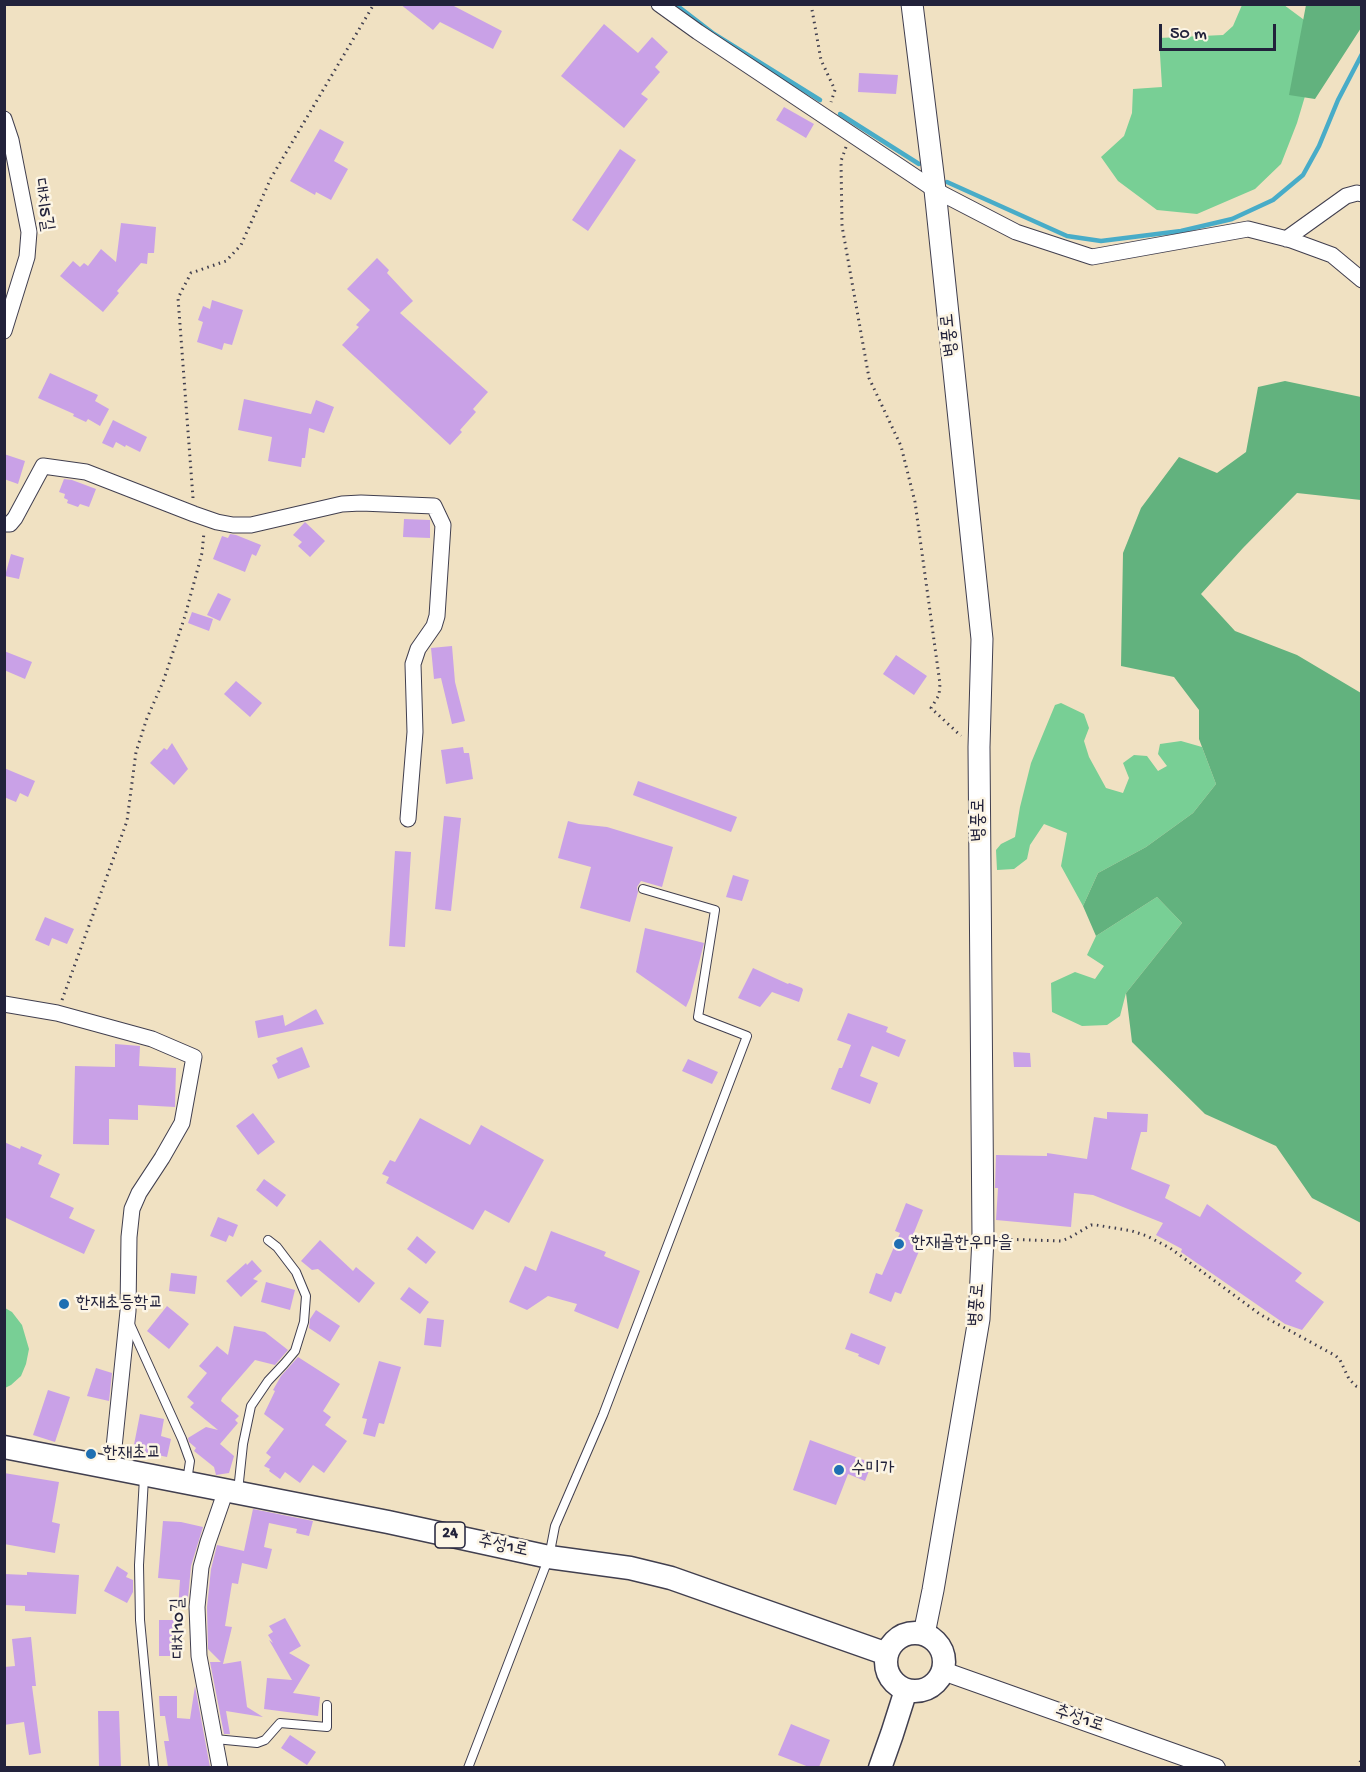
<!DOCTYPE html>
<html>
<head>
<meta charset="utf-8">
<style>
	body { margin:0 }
	#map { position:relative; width:1366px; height:1772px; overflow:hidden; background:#f0e1c2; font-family:"Gochi Hand",sans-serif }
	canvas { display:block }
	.frame { position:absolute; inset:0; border:6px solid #22223b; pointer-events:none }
	.scale { position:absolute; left:1159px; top:24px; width:117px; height:27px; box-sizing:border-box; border:3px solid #22223b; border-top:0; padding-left:8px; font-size:18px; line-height:21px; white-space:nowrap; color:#22223b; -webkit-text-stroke:4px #fcf5e5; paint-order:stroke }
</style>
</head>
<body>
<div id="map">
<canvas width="1366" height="1772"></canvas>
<div class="frame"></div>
<div class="scale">50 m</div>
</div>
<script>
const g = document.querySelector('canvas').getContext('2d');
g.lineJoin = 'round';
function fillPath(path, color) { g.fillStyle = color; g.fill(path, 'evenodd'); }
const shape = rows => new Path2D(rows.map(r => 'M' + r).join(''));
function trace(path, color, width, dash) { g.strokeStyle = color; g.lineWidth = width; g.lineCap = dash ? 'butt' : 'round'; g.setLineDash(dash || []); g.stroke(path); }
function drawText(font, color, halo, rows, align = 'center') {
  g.font = font + ' "Gochi Hand","Poor Story",sans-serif'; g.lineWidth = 5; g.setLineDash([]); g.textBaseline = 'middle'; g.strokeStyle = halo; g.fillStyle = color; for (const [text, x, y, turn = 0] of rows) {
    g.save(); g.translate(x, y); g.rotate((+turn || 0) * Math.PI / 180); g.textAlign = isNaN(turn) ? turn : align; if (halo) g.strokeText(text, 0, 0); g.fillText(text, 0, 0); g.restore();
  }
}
fillPath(shape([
	[1242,5,1284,5,1311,25,1314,66,1297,123,1281,164,1255,189,1197,214,1157,210,1118,181,1101,157,1124,136,1132,113,1133,89,1162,87,1159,38,1223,35,1233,26],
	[1061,703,1084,714,1089,728,1084,741,1089,757,1106,788,1123,793,1129,778,1123,763,1134,755,1147,756,1158,771,1167,766,1158,754,1160,744,1181,741,1202,747,1216,784,1193,813,1146,847,1098,873,1083,906,1061,866,1067,833,1044,824,1030,845,1027,859,1014,869,997,870,996,850,1001,844,1015,837,1020,807,1031,763,1055,705],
	[1157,897,1182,923,1126,993,1120,1016,1107,1025,1082,1026,1052,1012,1051,983,1075,972,1095,979,1104,966,1087,955,1096,936],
	[5,1308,12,1312,22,1325,29,1349,26,1364,21,1376,11,1385,5,1388]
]), '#78cf95');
fillPath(shape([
	[1306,5,1361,5,1361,28,1315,99,1289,95],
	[1285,381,1361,397,1361,500,1297,493,1243,548,1201,594,1235,631,1297,655,1361,693,1361,1223,1312,1198,1276,1146,1205,1114,1132,1042,1126,993,1182,923,1157,897,1096,936,1083,906,1098,873,1146,847,1193,813,1216,784,1199,739,1199,710,1174,677,1121,666,1123,553,1141,508,1179,457,1217,473,1246,452,1258,387]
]), '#62b27e');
trace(shape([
	[675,4,714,34,820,100],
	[840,114,919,164],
	[947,182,1067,236,1101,241,1181,231,1232,219,1273,200,1303,175,1319,146,1338,100,1362,54]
]), '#48acc8', 4.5);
fillPath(shape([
	[400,4,450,4,502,31,493,49,440,22,433,30],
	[604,24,638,53,652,37,668,52,655,67,660,72,641,94,648,99,624,128,561,76],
	[859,73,898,75,896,94,858,92],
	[784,107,814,124,806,138,776,120],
	[320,129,344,142,334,161,348,169,331,200,316,192,315,195,290,181],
	[620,149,636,160,588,231,572,220],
	[121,223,156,227,154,253,148,253,147,264,141,263,117,291,119,293,103,312,60,276,73,261,80,267,84,263,88,266,101,249,116,262],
	[377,258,389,270,387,273,413,301,400,313,488,392,473,409,476,412,460,430,462,432,450,445,342,345,359,327,356,325,370,310,347,289],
	[212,300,243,310,232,345,224,343,222,350,197,342,203,322,198,320,203,306,210,309],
	[50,373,98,395,95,401,109,409,100,426,88,419,86,422,73,416,74,414,38,398],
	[244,399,311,414,316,400,334,407,324,433,309,428,305,458,302,458,301,467,268,461,272,437,238,430],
	[113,420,147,437,140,452,126,445,125,447,116,442,113,448,102,443],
	[4,454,25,461,18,484,4,479],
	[64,479,72,480,96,489,89,507,80,504,78,507,67,503,68,500,64,498,65,494,59,492],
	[404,519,430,520,430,538,403,537],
	[305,522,325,541,310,557,298,546,302,542,293,535],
	[230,534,236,535,261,545,256,556,252,554,245,572,213,559,222,536,228,538],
	[11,554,24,558,19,579,5,576],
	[218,593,231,599,220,621,207,615],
	[192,612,213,619,209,631,188,623],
	[452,646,455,682,465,721,452,724,441,678,434,679,431,648],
	[4,651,32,662,25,679,4,670],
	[896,655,927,676,914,695,883,674],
	[236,681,262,703,250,717,224,694],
	[172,743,188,769,174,785,150,763,164,748,167,750],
	[463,747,464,753,469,753,473,779,446,784,441,750],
	[4,768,35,781,28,797,20,793,16,802,4,797],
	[638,781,737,817,731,832,633,795],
	[444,816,461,818,451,911,435,909],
	[568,821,579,824,607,827,673,847,662,887,641,881,637,887,638,892,630,922,580,908,591,867,558,858],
	[395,851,411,852,405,947,389,946],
	[733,875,749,880,742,901,726,897],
	[45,917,74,929,67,944,52,938,49,946,35,940],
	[645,928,704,943,690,998,686,1007,636,972],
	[753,968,788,984,789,983,802,988,803,990,799,1002,772,992,760,1007,738,998],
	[316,1009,324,1024,258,1038,255,1021,283,1015,285,1026],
	[848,1013,888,1027,886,1032,906,1040,899,1057,872,1046,860,1076,878,1083,870,1104,831,1089,839,1068,842,1068,851,1045,837,1040],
	[115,1044,140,1046,139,1066,176,1068,175,1107,138,1105,138,1120,109,1119,109,1145,73,1144,75,1066,115,1067],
	[302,1047,310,1067,278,1079,272,1065,278,1062,276,1058],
	[1013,1052,1030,1053,1031,1067,1014,1067],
	[688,1059,718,1072,712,1084,682,1071],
	[1107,1112,1148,1114,1147,1132,1141,1132,1131,1169,1170,1185,1165,1198,1200,1217,1207,1204,1302,1273,1295,1281,1324,1302,1302,1330,1285,1324,1181,1252,1182,1249,1156,1235,1163,1223,1093,1195,1074,1193,1071,1227,996,1220,998,1188,995,1188,996,1155,1047,1156,1047,1153,1087,1159,1094,1117,1107,1119],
	[253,1113,275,1142,258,1155,236,1126],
	[420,1118,470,1145,481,1125,544,1160,509,1223,485,1210,473,1230,386,1183,389,1177,382,1174,390,1160,395,1162],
	[4,1142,20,1149,21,1146,42,1155,38,1164,60,1174,50,1197,74,1208,69,1218,95,1230,84,1254,4,1217],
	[264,1179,286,1195,277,1207,256,1190],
	[906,1203,923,1210,911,1240,922,1244,901,1294,895,1292,891,1302,869,1293,876,1273,882,1275,900,1233,895,1231],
	[218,1217,238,1225,233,1237,229,1235,226,1242,210,1236],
	[551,1231,606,1252,604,1256,640,1271,618,1329,574,1311,577,1304,548,1296,527,1310,509,1302,525,1266,536,1271],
	[417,1236,436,1252,426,1264,407,1249],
	[320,1240,353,1271,356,1267,375,1283,359,1303,318,1269,312,1270,301,1261],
	[252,1260,262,1271,253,1279,258,1281,241,1297,226,1281,246,1263,247,1265],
	[171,1273,197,1276,195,1294,169,1291],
	[266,1282,295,1290,290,1310,261,1302],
	[409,1287,429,1302,420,1314,400,1299],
	[167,1306,189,1324,169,1349,147,1331],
	[316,1310,340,1326,330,1342,309,1328,310,1319],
	[427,1318,444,1320,441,1347,424,1345],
	[234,1326,265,1332,288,1350,275,1365,255,1360,222,1398,221,1401,239,1416,235,1420,238,1423,220,1444,234,1456,229,1473,216,1475,214,1467,194,1451,196,1448,189,1442,188,1438,206,1427,218,1430,190,1407,194,1403,187,1397,207,1373,199,1366,217,1346,228,1355],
	[851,1333,886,1347,879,1365,858,1356,859,1354,845,1349],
	[298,1357,340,1384,323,1411,331,1417,325,1425,347,1441,324,1473,313,1465,300,1483,285,1472,280,1479,269,1471,270,1469,264,1466,271,1457,266,1453,284,1429,264,1414,275,1391,273,1390,281,1376],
	[379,1361,401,1367,384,1424,379,1423,375,1437,363,1434,367,1419,362,1418],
	[96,1368,112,1373,109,1401,87,1396],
	[48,1390,70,1397,55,1442,33,1435],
	[140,1414,164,1419,161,1436,171,1439,167,1457,133,1450],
	[810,1440,872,1463,865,1481,848,1474,836,1505,793,1490],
	[4,1473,59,1482,52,1522,60,1524,55,1553,4,1544],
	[253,1509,313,1521,309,1536,296,1533,297,1529,269,1523,264,1547,272,1549,267,1569,242,1563,238,1584,232,1583,225,1626,232,1627,223,1664,241,1661,247,1707,263,1717,226,1711,230,1734,224,1734,210,1662,221,1662,208,1649,207,1607,211,1569,217,1545,244,1551],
	[163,1521,181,1522,203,1527,191,1566,187,1609,178,1609,180,1580,158,1578],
	[117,1566,128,1573,126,1577,133,1580,133,1592,127,1603,104,1591],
	[27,1572,79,1575,76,1614,25,1611,25,1606,4,1605,4,1574,27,1575],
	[285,1618,301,1646,289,1653,310,1665,293,1693,320,1697,318,1716,264,1709,267,1678,292,1680,269,1640,273,1643,268,1635,273,1632,269,1626],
	[159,1620,178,1620,178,1656,159,1656],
	[31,1637,36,1686,32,1686,41,1753,29,1755,24,1722,4,1725,4,1667,15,1666,12,1639],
	[195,1686,210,1767,168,1767,164,1741,169,1741,165,1716,160,1716,159,1696,177,1696,177,1718,190,1719],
	[98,1711,119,1711,121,1767,99,1767],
	[791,1724,830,1740,819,1767,809,1767,778,1755],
	[290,1735,316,1752,307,1765,281,1748]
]), '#c9a1e7');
const service = shape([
	[129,1322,182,1439,190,1461,187,1481],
	[144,1478,139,1565,140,1620,154,1768],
	[238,1491,243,1444,251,1406,268,1381,284,1364,295,1351,304,1322,306,1296,296,1272,277,1247,268,1240],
	[215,1739,257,1743,265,1740,280,1723,327,1727,327,1705],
	[468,1768,549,1557,555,1526,603,1415,747,1036,698,1017,715,910,643,889]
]);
const minor = shape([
	[659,4,698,32,935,190,1016,232,1092,257,1248,229,1291,240,1332,255,1362,280],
	[4,119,11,140,29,232,27,257,4,331],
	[1286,239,1346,196,1357,193,1362,194],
	[4,524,10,524,15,518,43,466,86,472,194,514,217,522,233,525,251,525,342,504,361,503,434,506,443,525,437,616,434,626,418,649,413,664,415,732,408,819],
	[4,1004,57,1013,152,1039,194,1057,182,1123,162,1158,139,1193,132,1209,129,1237,128,1311,112,1467],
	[220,1768,199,1656,197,1607,201,1567,208,1542,226,1490]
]);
const tertiary = shape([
	[943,1671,1216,1768]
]);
const secondary = shape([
	[912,4,935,190,982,639,979,747,983,1238,979,1319,933,1590,924,1634]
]);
const primary = shape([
	[4,1447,388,1522,549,1557,630,1568,671,1578,887,1654],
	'886 1662a29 29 0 1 1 58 0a29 29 0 1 1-58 0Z',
	[880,1768,892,1734,906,1690]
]);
trace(service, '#413f4f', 10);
trace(minor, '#413f4f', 17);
trace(tertiary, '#413f4f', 20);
trace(secondary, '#413f4f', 23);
trace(primary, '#413f4f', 25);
trace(shape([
	[811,4,821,60,835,90,831,102],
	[846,147,841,161,842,226,869,378,901,446,915,502,940,684,939,695,931,708,961,736],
	[193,498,178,298,191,273,226,261,241,245,271,178,374,4],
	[62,1000,127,821,136,752,147,718,163,682,185,616,202,553,204,532],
	[999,1239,1061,1241,1069,1238,1091,1225,1096,1225,1132,1231,1147,1236,1170,1248,1261,1315,1336,1356,1340,1360,1349,1379,1356,1386,1362,1388],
	[1358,1768,1362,1757]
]), '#413f4f', 3, [1.5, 4.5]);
trace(service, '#fff', 8);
trace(minor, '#fff', 15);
trace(tertiary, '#fff', 18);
trace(secondary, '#fff', 21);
trace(primary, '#fff', 22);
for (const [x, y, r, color] of [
	[899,1244,6,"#1f6fb2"],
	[64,1304,6,"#1f6fb2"],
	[91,1454,6,"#1f6fb2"],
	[839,1470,6,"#1f6fb2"]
]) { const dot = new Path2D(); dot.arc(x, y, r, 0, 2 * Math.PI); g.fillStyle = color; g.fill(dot); trace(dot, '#fcf5e5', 2); }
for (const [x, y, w] of [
	[450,1535,30]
]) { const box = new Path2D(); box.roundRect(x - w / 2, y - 13, w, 26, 4.5); g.fillStyle = '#fcf5e5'; g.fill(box); trace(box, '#22223b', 1.5); }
drawText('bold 16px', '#22223b', null, [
	["24",450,1535]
]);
drawText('18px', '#22223b', '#fcf5e5', [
	["대치5길",42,205,81],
	["병풍로",951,335,-96],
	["병풍로",980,820,-90],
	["병풍로",978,1305,-85],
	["추성1로",503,1547,12],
	["대치10길",180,1628,-91],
	["추성1로",1079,1720,18]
]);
drawText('18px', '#22223b', '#fcf5e5', [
	["한재골한우마을",911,1244],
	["한재초등학교",76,1304],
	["한재초교",103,1454],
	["수미가",851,1470]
], 'left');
</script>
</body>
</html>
